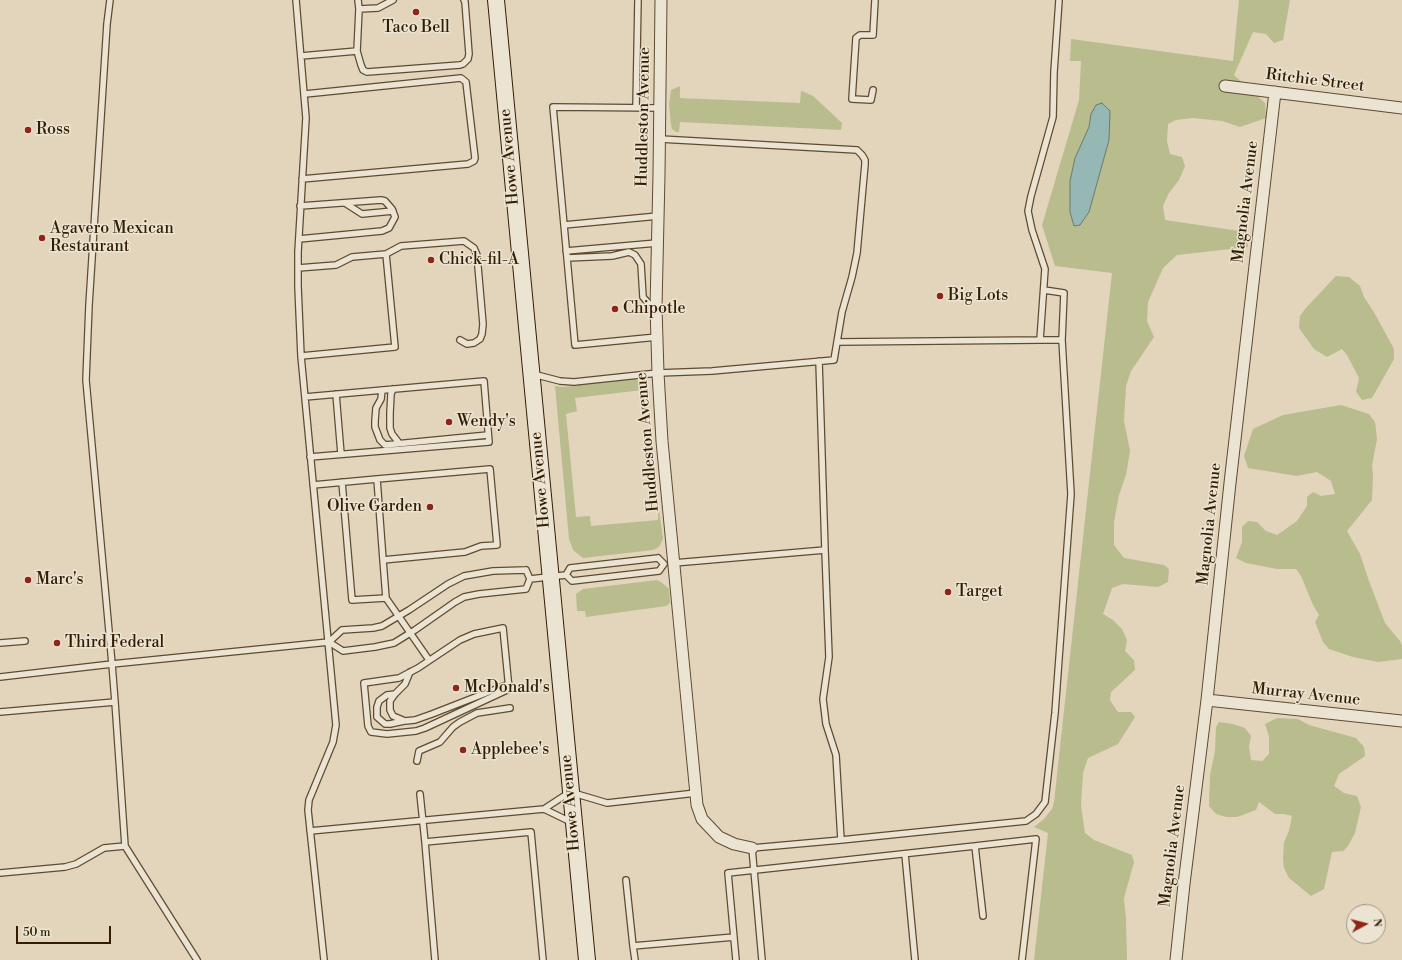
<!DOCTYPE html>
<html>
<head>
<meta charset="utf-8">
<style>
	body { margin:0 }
	#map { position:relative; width:1402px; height:960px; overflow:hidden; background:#e2d5bc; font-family:"Libre Bodoni",serif }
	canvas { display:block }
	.north { position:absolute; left:1346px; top:904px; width:40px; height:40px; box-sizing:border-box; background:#ece4d3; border:1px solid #a2947f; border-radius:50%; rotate:83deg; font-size:11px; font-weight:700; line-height:16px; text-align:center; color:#321d02 }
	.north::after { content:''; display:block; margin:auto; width:14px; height:18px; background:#8f2418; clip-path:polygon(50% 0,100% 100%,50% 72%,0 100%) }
	.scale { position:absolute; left:16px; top:926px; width:95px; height:18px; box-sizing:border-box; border:2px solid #321d02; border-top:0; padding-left:5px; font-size:12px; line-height:14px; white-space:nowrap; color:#321d02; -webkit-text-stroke:3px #ece4d3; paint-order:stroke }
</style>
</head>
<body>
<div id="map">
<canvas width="1402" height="960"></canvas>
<div class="north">N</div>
<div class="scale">50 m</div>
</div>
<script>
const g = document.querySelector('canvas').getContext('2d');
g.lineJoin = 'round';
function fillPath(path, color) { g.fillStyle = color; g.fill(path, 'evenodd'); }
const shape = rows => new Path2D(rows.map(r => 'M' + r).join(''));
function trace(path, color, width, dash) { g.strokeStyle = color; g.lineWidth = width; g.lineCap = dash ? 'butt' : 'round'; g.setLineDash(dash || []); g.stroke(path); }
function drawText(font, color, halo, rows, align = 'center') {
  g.font = font + ' "Libre Bodoni",serif'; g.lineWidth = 3; g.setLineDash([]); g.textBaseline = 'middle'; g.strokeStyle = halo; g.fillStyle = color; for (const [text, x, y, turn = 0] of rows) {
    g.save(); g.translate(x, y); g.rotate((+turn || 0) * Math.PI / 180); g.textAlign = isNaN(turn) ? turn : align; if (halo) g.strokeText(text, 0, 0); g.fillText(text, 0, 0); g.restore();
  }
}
fillPath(shape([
	[1239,0,1290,0,1283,40,1274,43,1266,34,1253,32,1234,75,1265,103,1266,118,1240,127,1222,121,1193,118,1176,120,1168,124,1167,141,1170,154,1182,157,1185,166,1179,180,1169,193,1163,206,1165,220,1246,232,1248,247,1177,255,1163,268,1148,302,1147,321,1154,337,1131,371,1126,386,1124,421,1130,451,1126,475,1119,495,1114,522,1114,545,1124,558,1164,565,1169,569,1168,582,1158,587,1123,584,1112,588,1103,614,1113,620,1122,629,1127,640,1125,651,1134,660,1135,670,1111,692,1110,700,1118,712,1131,712,1135,717,1118,744,1088,758,1083,773,1081,806,1085,833,1094,840,1132,855,1134,862,1124,898,1126,920,1127,960,1034,960,1048,833,1034,827,1044,819,1052,809,1054,802,1112,273,1055,266,1042,225,1079,100,1081,61,1070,61,1071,39,1233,61],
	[680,86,680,98,800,103,801,91,804,92,813,96,842,123,841,130,680,122,679,132,676,132,672,129,671,125,669,104,671,90],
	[1336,276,1349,277,1360,286,1364,297,1375,314,1394,349,1394,359,1372,398,1362,400,1356,392,1359,378,1347,355,1342,349,1327,357,1314,349,1299,328,1300,316,1305,309],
	[635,379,646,385,650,394,647,396,643,390,575,398,577,411,566,414,576,517,589,516,590,517,591,526,658,520,658,511,659,509,663,539,659,547,653,550,583,558,573,550,569,539,555,386,563,387],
	[1341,405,1369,414,1375,422,1377,439,1372,466,1373,475,1372,500,1347,531,1360,554,1369,581,1385,623,1400,641,1402,646,1402,659,1378,662,1353,657,1329,649,1323,642,1315,622,1319,615,1313,605,1301,576,1296,569,1277,569,1246,563,1236,558,1242,542,1242,527,1248,521,1257,522,1266,531,1277,535,1297,521,1307,506,1307,497,1313,492,1321,496,1335,494,1331,481,1317,472,1297,476,1248,468,1244,456,1253,429,1283,415],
	[657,580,661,582,669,589,670,603,666,606,586,617,585,611,577,611,576,594,583,589],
	[1277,718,1298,719,1309,725,1356,738,1364,747,1365,756,1339,774,1334,786,1344,793,1357,796,1361,807,1355,833,1348,846,1343,851,1332,852,1324,889,1311,896,1289,878,1284,868,1283,859,1284,842,1289,831,1292,816,1284,814,1275,814,1259,802,1256,810,1237,817,1226,817,1216,814,1209,806,1210,775,1215,751,1216,727,1219,722,1233,724,1245,728,1251,736,1249,747,1251,760,1262,761,1269,754,1269,737,1265,724]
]), '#b9bc8d');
const water = shape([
	[1102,103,1110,111,1109,140,1089,212,1080,225,1074,226,1070,212,1070,181,1075,158,1089,127,1091,114,1096,105,1102,103]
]);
fillPath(water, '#95b8b4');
trace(water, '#6d7a6d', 1);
const lane = shape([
	[296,0,306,118,298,252,298,287,301,356,336,725,333,742,309,800,308,810,324,960],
	[359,9,378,8,393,0],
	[357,51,361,65,363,70,367,72,460,65,463,64,468,59,469,54,465,2,464,0],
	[301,56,357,51,359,9,358,0],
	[873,90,871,100,852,99,856,38,860,35,873,35,875,0],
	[636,108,638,0],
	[302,179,468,164,474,161,475,158,466,82,461,78,305,94],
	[345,203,362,214,393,211],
	[564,225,553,107,660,108],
	[299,239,382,231,389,228,395,217,392,209,385,201,381,200,300,206],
	[566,251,657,243],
	[386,254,401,246,464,241,474,248,477,255,483,324,482,334,480,339,474,343,467,344,460,340],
	[567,258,612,256,629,252,635,255,641,264,643,297,650,305,656,307],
	[298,268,336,265,352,257,386,254,395,347,301,356],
	[657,337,575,345,564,225,658,216],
	[1040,340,1062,340,1064,293,1044,290],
	[837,342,1040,340,1045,269,1032,230,1028,211,1031,196,1053,117,1054,72,1059,0],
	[533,374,560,381,574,382,658,373,712,371,834,360,842,312,852,277,857,253,865,164,865,160,862,155,857,150,660,139],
	[393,389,391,394,390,413,390,428,392,434,399,443],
	[382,390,381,399,376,408,375,421,375,427,380,440,385,445,488,435],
	[336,394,341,454],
	[305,397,484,381,489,442,310,457],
	[342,482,352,600,386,598,383,560],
	[313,485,377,479,490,469,497,545,481,546,465,552,383,560,377,479],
	[658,558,664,564,659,571,572,581,566,575,570,568,658,558],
	[674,563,825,550,819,361],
	[526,570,530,579,526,589,479,594,464,597,455,602,415,630,394,643,375,647,343,651,329,642,342,630,373,628,382,626,409,610,448,584,464,576,493,571,526,570],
	[530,579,566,575],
	[386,598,429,660],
	[503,628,509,689,425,728,416,731,387,734,371,732,368,726,364,683,399,678,418,668,460,640,474,634,503,628],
	[0,643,25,641],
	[410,672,405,684,395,694,390,701,390,710,393,716,405,721,415,720,432,714,509,684],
	[0,677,112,664,86,380,89,305,107,24,110,0],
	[395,694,387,695,379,701,377,707,377,717,385,724,390,724,404,721],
	[115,702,112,664,329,642],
	[0,712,115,702,125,846,197,960],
	[417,761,419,751,440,742,453,727,460,722,477,713,510,708],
	[420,794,425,842],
	[544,809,573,823],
	[310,831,544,809,570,792,607,803,696,793],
	[841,840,1026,821,1036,814,1045,802,1055,713,1071,494,1062,340],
	[975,846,1036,839,1022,960],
	[905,854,915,960],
	[0,873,65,867,76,864,104,848,125,846],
	[626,880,633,946],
	[435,960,425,842,531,832,543,960],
	[635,960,633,946,734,937],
	[736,960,728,873,975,846,983,916],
	[762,960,752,848,841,840,836,755,826,724,823,699,829,657,825,550]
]);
const street = shape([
	[661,0,659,175,656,307,658,373,662,441,697,805,702,819,719,837,734,844,752,848],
	[1225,86,1402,108],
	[1207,700,1402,721],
	[1176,960,1184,884,1207,700,1230,483,1275,92]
]);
const secondary = shape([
	[496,0,587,960]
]);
trace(lane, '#5e4b30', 8);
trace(street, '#5e4b30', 13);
trace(secondary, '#321d02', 18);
trace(lane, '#ece4d3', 5.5);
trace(street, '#ece4d3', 11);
trace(secondary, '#ece4d3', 16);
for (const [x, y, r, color] of [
	[416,12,4,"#8f2418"],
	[28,130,4,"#8f2418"],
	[42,238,4,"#8f2418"],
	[431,260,4,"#8f2418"],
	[940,296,4,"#8f2418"],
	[615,309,4,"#8f2418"],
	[449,422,4,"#8f2418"],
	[430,507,4,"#8f2418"],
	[28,580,4,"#8f2418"],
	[948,592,4,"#8f2418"],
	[57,643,4,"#8f2418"],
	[456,688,4,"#8f2418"],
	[463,750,4,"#8f2418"]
]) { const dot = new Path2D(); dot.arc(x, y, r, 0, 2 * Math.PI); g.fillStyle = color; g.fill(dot); trace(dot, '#ece4d3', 1.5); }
drawText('16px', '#321d02', '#ece4d3', [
	["Taco Bell",416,28,"center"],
	["Ross",36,130],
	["Agavero Mexican",50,229],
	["Restaurant",50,247],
	["Chick-fil-A",439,260],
	["Big Lots",948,296],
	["Chipotle",623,309],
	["Wendy's",457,422],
	["Olive Garden",422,507,"right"],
	["Marc's",36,580],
	["Target",956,592],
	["Third Federal",65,643],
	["McDonald's",464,688],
	["Applebee's",471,750]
], 'left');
drawText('16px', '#321d02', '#ece4d3', [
	["Ritchie Street",1315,81,7],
	["Huddleston Avenue",644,117,-89],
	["Howe Avenue",510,157,-95],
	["Magnolia Avenue",1246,202,-83],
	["Huddleston Avenue",648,442,-95],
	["Howe Avenue",541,480,-95],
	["Magnolia Avenue",1210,524,-84],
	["Murray Avenue",1306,695,6],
	["Howe Avenue",571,803,-95],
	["Magnolia Avenue",1173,846,-83]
]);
</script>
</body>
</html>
